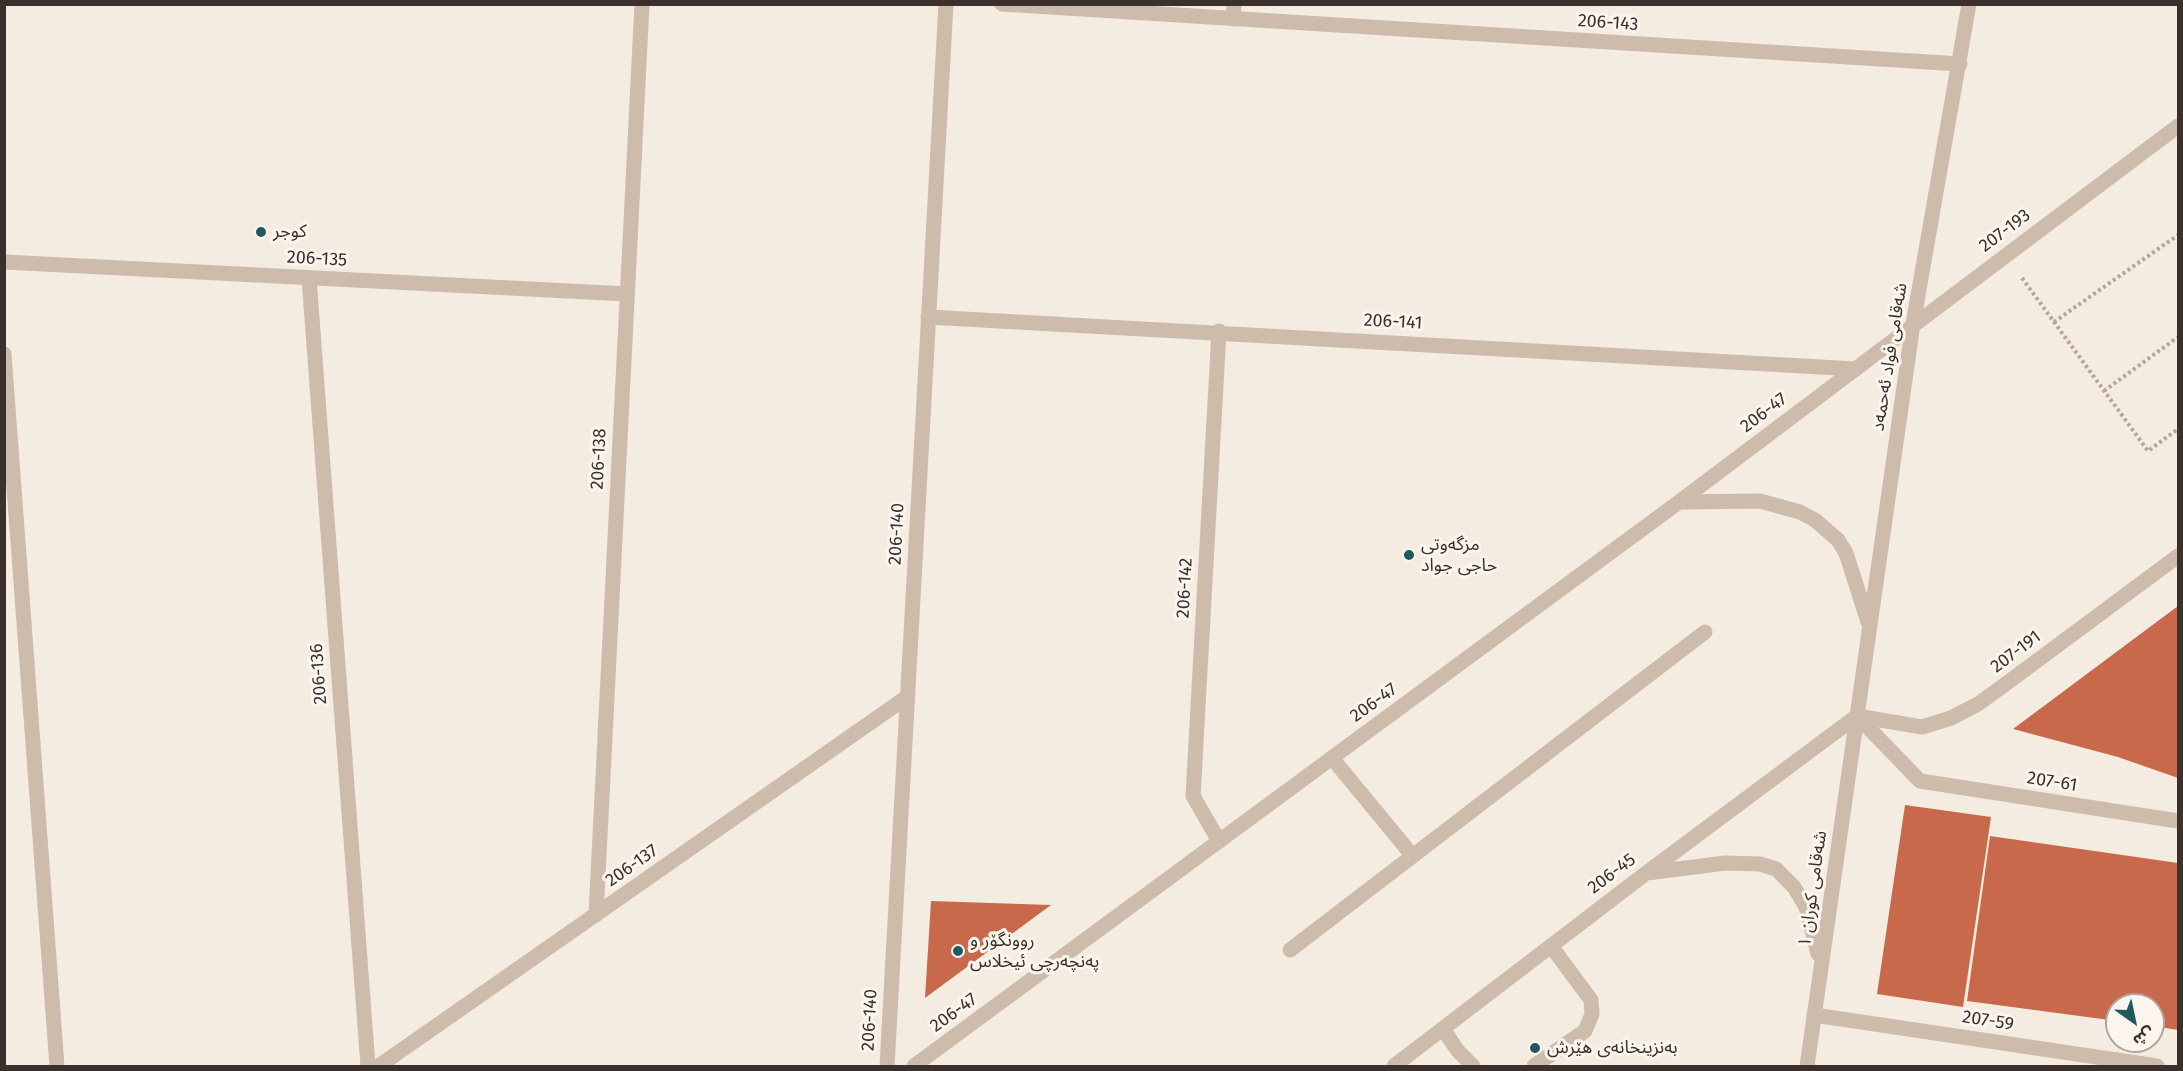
<!DOCTYPE html>
<html>
<head>
<meta charset="utf-8">
<style>
	body { margin:0 }
	#map { position:relative; width:2183px; height:1071px; overflow:hidden; background:#f4ebe1; font-family:"Fira Sans","Noto Sans Arabic",sans-serif }
	canvas { display:block }
	.frame { position:absolute; inset:0; border:6px solid #3b302b; pointer-events:none }
	.north { position:absolute; left:2105px; top:993px; width:60px; height:60px; box-sizing:border-box; background:#fbf5ee; border:2px solid #aea6a0; border-radius:50%; rotate:147deg; font-size:16px; font-weight:700; line-height:24px; text-align:center; color:#3b302b }
	.north::after { content:''; display:block; margin:auto; width:21px; height:27px; background:#1f5a5e; clip-path:polygon(50% 0,100% 100%,50% 72%,0 100%) }
</style>
</head>
<body>
<div id="map">
<canvas width="2183" height="1071"></canvas>
<div class="frame"></div>
<div class="north">ش</div>
</div>
<script>
const g = document.querySelector('canvas').getContext('2d');
g.lineJoin = 'round';
function fillPath(path, color) { g.fillStyle = color; g.fill(path, 'evenodd'); }
const shape = rows => new Path2D(rows.map(r => 'M' + r).join(''));
function trace(path, color, width, dash) { g.strokeStyle = color; g.lineWidth = width; g.lineCap = dash ? 'butt' : 'round'; g.setLineDash(dash || []); g.stroke(path); }
function drawText(font, color, halo, rows, align = 'center') {
  g.font = font + ' "Fira Sans","Noto Sans Arabic",sans-serif'; g.lineWidth = 6; g.setLineDash([]); g.textBaseline = 'middle'; g.strokeStyle = halo; g.fillStyle = color; for (const [text, x, y, turn = 0] of rows) {
    g.save(); g.translate(x, y); g.rotate((+turn || 0) * Math.PI / 180); g.textAlign = isNaN(turn) ? turn : align; if (halo) g.strokeText(text, 0, 0); g.fillText(text, 0, 0); g.restore();
  }
}
fillPath(shape([
	[2178,606,2178,778,2118,757,2013,729],
	[1905,805,1991,817,1963,1007,1877,994],
	[1990,836,2178,863,2178,1030,2153,1026,2153,1005,2117,1005,2117,1021,1967,1001],
	[931,901,1051,905,925,998]
]), '#c8694b');
trace(shape([
	[2022,278,2148,451,2178,429],
	[2054,322,2178,235],
	[2104,391,2178,337]
]), '#b9a596', 4, [3, 3]);
trace(shape([
	[1332,758,1412,855],
	[1290,950,1705,632],
	[1443,1029,1458,1051,1473,1066],
	[1534,1066,1585,1031,1592,1014,1591,1000,1551,946]
]), '#cdbbac', 15);
trace(shape([
	[1233,19,1234,4],
	[4,262,627,294],
	[309,278,368,1066],
	[928,317,1856,369],
	[1219,331,1193,796,1219,841],
	[1857,716,1920,781,2178,821],
	[596,915,642,4],
	[1814,1015,2157,1066],
	[379,1066,907,697],
	[887,1066,946,4]
]), '#cdbbac', 15);
trace(shape([
	[1002,4,1960,64],
	[4,354,57,1066],
	[1679,502,1760,501,1800,512,1815,520,1838,540,1846,553,1868,622],
	[1857,716,1922,727,1951,718,1978,704,2003,686,2178,556],
	[1647,873,1725,863,1760,864,1776,869,1794,887,1806,907,1818,954],
	[914,1066,1679,502,2178,126],
	[1394,1066,1645,874,1857,716],
	[1807,1066,1913,324,1969,4]
]), '#cdbbac', 15);
for (const [x, y, r, color] of [
	[261,232,6,"#1f5a5e"],
	[1409,555,6,"#1f5a5e"],
	[958,951,6,"#1f5a5e"],
	[1535,1048,6,"#1f5a5e"]
]) { const dot = new Path2D(); dot.arc(x, y, r, 0, 2 * Math.PI); g.fillStyle = color; g.fill(dot); trace(dot, '#fbf5ee', 2); }
drawText('18px', '#3b302b', '#fbf5ee', [
	["206-143",1608,23,4],
	["207-193",2005,231,-37],
	["206-135",317,259,3],
	["206-141",1393,322,3],
	["شەقامی فواد ئەحمەد",1890,357,-81],
	["206-47",1764,413,-37],
	["206-138",599,459,-87],
	["206-140",897,534,-87],
	["206-142",1185,588,-87],
	["207-191",2016,652,-37],
	["206-136",319,674,-94],
	["206-47",1374,703,-36],
	["207-61",2052,782,9],
	["206-137",632,866,-35],
	["206-45",1612,874,-37],
	["شەقامی کوران ١",1813,889,-82],
	["206-47",954,1013,-36],
	["206-140",870,1020,-87],
	["207-59",1988,1021,9]
]);
drawText('18px', '#3b302b', '#fbf5ee', [
	["كوجر",273,232],
	["مزگەوتی",1421,545],
	["حاجی جواد",1421,566],
	["روونگۆر و",970,941],
	["په‌نچه‌رچی ئیخلاس",970,962],
	["بەنزینخانەی هێرش",1547,1048]
], 'left');
</script>
</body>
</html>
